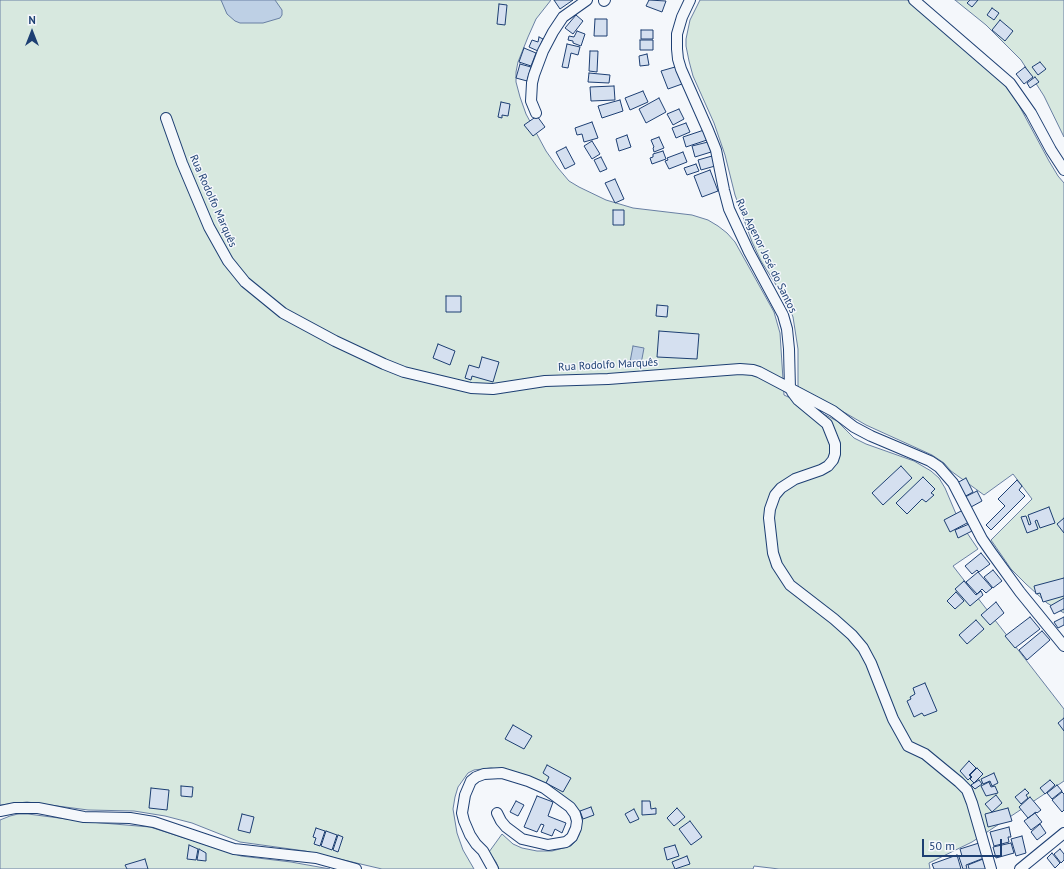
<!DOCTYPE html>
<html>
<head>
<meta charset="utf-8">
<style>
	body { margin:0 }
	#map { position:relative; width:1064px; height:869px; overflow:hidden; background:#f4f7fb; font-family:"PT Sans",sans-serif }
	canvas { display:block }
	.north { position:absolute; left:12px; top:12px; width:40px; height:40px; -webkit-text-stroke:3px #f4f7fb; paint-order:stroke; rotate:0deg; font-size:11px; font-weight:700; line-height:16px; text-align:center; color:#1d3f73 }
	.north::after { content:''; display:block; margin:auto; width:14px; height:18px; background:#1d3f73; clip-path:polygon(50% 0,100% 100%,50% 72%,0 100%) }
	.scale { position:absolute; left:922px; top:839px; width:80px; height:18px; box-sizing:border-box; border:2px solid #1d3f73; border-top:0; padding-left:5px; font-size:12px; line-height:14px; white-space:nowrap; color:#1d3f73; -webkit-text-stroke:3px #f4f7fb; paint-order:stroke }
</style>
</head>
<body>
<div id="map">
<canvas width="1064" height="869"></canvas>
<div class="north">N</div>
<div class="scale">50 m</div>
</div>
<script>
const g = document.querySelector('canvas').getContext('2d');
g.lineJoin = 'round';
function fillPath(path, color) { g.fillStyle = color; g.fill(path, 'evenodd'); }
const shape = rows => new Path2D(rows.map(r => 'M' + r).join(''));
function trace(path, color, width, dash) { g.strokeStyle = color; g.lineWidth = width; g.lineCap = dash ? 'butt' : 'round'; g.setLineDash(dash || []); g.stroke(path); }
function drawText(font, color, halo, rows, align = 'center') {
  g.font = font + ' "PT Sans",sans-serif'; g.lineWidth = 3; g.setLineDash([]); g.textBaseline = 'middle'; g.strokeStyle = halo; g.fillStyle = color; for (const [text, x, y, turn = 0] of rows) {
    g.save(); g.translate(x, y); g.rotate((+turn || 0) * Math.PI / 180); g.textAlign = isNaN(turn) ? turn : align; if (halo) g.strokeText(text, 0, 0); g.fillText(text, 0, 0); g.restore();
  }
}
const green = shape([
	[0,0,551,0,536,19,528,37,518,62,516,72,516,82,520,97,526,114,546,151,558,168,569,181,579,187,606,200,633,208,692,215,708,220,718,226,727,233,735,242,774,312,780,333,784,395,814,409,837,421,854,438,866,444,914,461,931,471,939,478,945,488,959,521,978,549,953,566,1064,709,1064,781,972,842,929,863,930,869,779,869,754,866,753,869,499,869,496,862,489,852,502,834,513,844,522,848,537,851,552,851,571,846,575,842,579,835,581,827,578,813,504,770,491,768,474,770,468,773,458,787,455,797,453,809,457,833,463,850,474,869,382,869,305,851,240,842,192,823,165,816,134,811,88,810,27,802,0,805,0,0],
	[700,0,907,0,1004,84,1015,98,1049,161,1058,176,1064,183,1064,613,1047,603,1026,584,1011,569,991,540,1032,499,1013,474,984,495,951,471,944,463,932,455,866,425,823,400,798,387,798,349,793,317,788,304,761,261,752,242,735,195,725,155,714,123,693,76,689,61,686,46,686,39,690,20,700,0],
	[955,0,1064,0,1064,137,1044,96,1021,60,986,25,955,0],
	[18,814,28,814,90,822,150,827,241,856,291,862,330,869,0,869,0,820,10,816,18,814]
]);
fillPath(green, '#d7e8df');
trace(green, '#687fa3', 1);
const water = shape([
	[221,0,275,0,282,10,282,15,280,18,263,23,240,23,235,21,227,14,221,0],
	[633,346,644,348,641,364,630,362,633,346]
]);
fillPath(water, '#bed0e5');
trace(water, '#687fa3', 1);
const building = shape([
	[554,0,573,0,560,9,554,0],
	[649,0,666,1,662,12,646,6,649,0],
	[970,0,978,0,972,7,967,3,970,0],
	[499,4,507,5,505,25,497,24,499,4],
	[992,8,999,13,994,20,987,15,992,8],
	[576,15,583,21,573,34,565,28,576,15],
	[595,19,607,19,607,36,594,36,595,19],
	[1000,20,1013,31,1005,41,992,30,1000,20],
	[641,30,653,30,653,39,641,39,641,30],
	[577,31,585,34,581,46,573,43,573,41,568,40,569,36,574,37,577,31],
	[539,37,543,39,538,51,529,47,532,40,538,42,539,37],
	[640,40,653,40,653,50,640,50,640,40],
	[567,44,580,47,578,55,571,53,568,68,562,67,567,44],
	[524,48,536,53,531,66,519,62,524,48],
	[590,51,598,51,597,72,589,71,590,51],
	[647,54,649,65,640,66,639,56,647,54],
	[1040,62,1046,69,1038,75,1032,67,1040,62],
	[520,64,531,67,527,81,516,78,520,64],
	[675,67,682,84,668,89,661,71,675,67],
	[1025,67,1033,77,1024,84,1016,74,1025,67],
	[589,73,610,75,609,83,588,82,589,73],
	[1035,77,1039,82,1030,88,1027,83,1035,77],
	[614,86,615,100,591,101,590,87,614,86],
	[643,91,648,102,630,110,625,98,643,91],
	[659,98,666,112,646,123,639,109,659,98],
	[620,100,623,111,602,118,598,106,620,100],
	[501,102,510,104,508,116,502,115,502,118,498,117,501,102],
	[679,109,684,119,673,125,667,114,679,109],
	[537,116,545,127,533,136,524,125,537,116],
	[592,122,598,138,584,142,582,134,577,135,575,128,592,122],
	[686,123,690,132,676,138,672,128,686,123],
	[704,130,707,140,686,147,683,137,704,130],
	[627,135,631,147,619,151,616,139,627,135],
	[659,137,664,148,654,152,653,148,654,147,651,140,659,137],
	[592,141,600,154,592,159,584,146,592,141],
	[708,142,711,152,695,157,692,146,708,142],
	[566,147,575,164,565,169,556,152,566,147],
	[663,151,666,159,652,164,650,158,653,157,653,154,663,151],
	[683,152,687,162,669,169,665,161,668,160,667,158,683,152],
	[712,156,715,166,701,170,698,160,712,156],
	[601,157,607,169,600,172,594,160,601,157],
	[696,164,699,171,687,175,684,168,696,164],
	[710,170,718,191,702,197,694,176,710,170],
	[615,179,624,199,615,203,605,183,615,179],
	[613,210,624,210,624,225,613,225,613,210],
	[446,296,461,296,461,312,446,312,446,296],
	[657,305,668,306,667,317,656,316,657,305],
	[659,331,699,334,697,359,657,357,659,331],
	[438,344,455,351,450,365,433,358,438,344],
	[482,357,499,362,493,382,472,376,471,380,465,378,469,365,479,368,482,357],
	[901,466,912,478,883,505,872,493,901,466],
	[923,477,935,489,931,493,934,495,926,502,922,499,907,514,896,503,923,477],
	[966,478,973,492,964,497,957,483,966,478],
	[1017,480,1022,486,1019,490,1025,496,991,530,986,525,1005,506,998,499,1017,480],
	[977,491,982,501,971,507,965,497,977,491],
	[1049,507,1055,523,1040,528,1037,520,1035,521,1038,529,1027,533,1021,517,1026,516,1029,525,1031,524,1028,515,1049,507],
	[963,510,969,522,950,532,944,520,963,510],
	[1064,518,1064,533,1057,524,1064,518],
	[969,524,972,531,958,538,955,530,969,524],
	[981,553,990,564,979,572,977,570,972,574,965,566,981,553],
	[993,570,1002,581,993,588,984,577,993,570],
	[978,572,992,588,986,593,982,589,977,594,966,582,978,572],
	[1064,578,1064,596,1043,602,1040,593,1036,594,1034,586,1064,578],
	[964,581,976,595,981,591,983,595,970,606,955,589,964,581],
	[956,592,964,601,955,609,947,601,956,592],
	[1064,598,1064,609,1054,614,1050,606,1064,598],
	[996,602,1004,613,990,625,981,615,996,602],
	[1030,617,1040,629,1015,648,1005,636,1030,617],
	[1064,617,1064,625,1058,628,1054,622,1064,617],
	[976,620,984,629,967,644,959,635,976,620],
	[1042,631,1050,640,1027,660,1019,650,1042,631],
	[925,683,937,711,924,716,922,713,914,717,907,701,911,699,910,697,915,694,913,688,925,683],
	[1064,718,1064,731,1058,723,1064,718],
	[513,725,532,736,524,749,505,739,513,725],
	[969,761,976,768,969,775,971,777,968,780,960,771,969,761],
	[547,765,571,778,563,792,546,783,549,777,543,773,547,765],
	[977,768,983,774,974,783,970,779,972,777,970,775,977,768],
	[994,773,998,783,992,786,990,781,983,784,981,779,994,773],
	[979,780,982,784,975,789,971,785,979,780],
	[1050,780,1055,785,1045,794,1040,788,1050,780],
	[989,782,991,787,995,786,998,793,986,796,981,786,989,782],
	[1057,785,1062,791,1052,799,1047,793,1057,785],
	[181,786,193,787,192,797,181,796,181,786],
	[151,788,169,790,167,810,149,808,151,788],
	[1025,789,1029,793,1026,795,1028,798,1021,804,1015,797,1025,789],
	[1062,792,1064,794,1064,810,1062,812,1052,800,1062,792],
	[996,795,1002,803,992,812,985,804,996,795],
	[537,796,553,802,548,816,566,823,562,833,555,829,552,836,541,832,544,825,541,824,537,832,524,827,537,796],
	[1030,797,1041,810,1037,813,1036,812,1028,818,1019,807,1030,797],
	[516,801,524,805,518,816,510,812,516,801],
	[642,801,650,801,651,809,656,808,656,814,642,815,642,801],
	[591,807,594,815,583,819,580,811,591,807],
	[677,808,685,817,674,826,667,818,677,808],
	[1008,808,1012,821,988,827,985,814,1008,808],
	[634,809,639,819,630,823,625,814,634,809],
	[1035,813,1042,822,1031,830,1024,821,1035,813],
	[242,814,254,817,250,833,238,830,242,814],
	[690,821,702,837,691,845,679,829,690,821],
	[1040,824,1046,833,1037,840,1031,832,1040,824],
	[1009,827,1011,837,1008,837,1009,842,994,846,990,832,1009,827],
	[316,828,325,831,320,846,314,844,316,838,313,837,316,828],
	[326,831,337,835,332,850,321,846,326,831],
	[338,835,343,837,338,852,333,850,338,835],
	[1022,836,1026,853,1016,856,1011,839,1022,836],
	[979,843,984,858,966,865,967,869,963,869,959,857,962,856,960,849,979,843],
	[1011,843,1014,853,996,858,993,847,1011,843],
	[189,845,198,849,196,860,187,859,189,845],
	[675,845,679,856,667,860,664,848,675,845],
	[199,849,206,853,206,861,197,860,199,849],
	[1060,849,1064,854,1064,860,1061,863,1054,854,1060,849],
	[1052,853,1060,863,1055,868,1047,858,1052,853],
	[957,855,961,869,934,869,932,864,957,855],
	[687,856,690,864,675,869,672,862,687,856],
	[145,859,148,869,127,869,125,865,145,859],
	[983,859,986,869,969,869,968,865,983,859]
]);
fillPath(building, '#d5e0f0');
trace(building, '#1d3f73', 1);
const street = shape([
	[690,0,682,17,677,34,677,49,678,59,681,69,708,130,716,150,724,190,729,209,749,252,783,315,787,329,789,349,790,389],
	[914,0,1010,83,1031,113,1051,150,1064,170],
	[604,1,605,0],
	[536,113,531,101,532,83,534,75,543,51,553,32,563,17,587,0],
	[166,118,182,163,209,227,228,261,245,282,283,313,335,341,384,364,404,372,471,388,493,389,545,381,608,379,740,369,753,370,759,372,833,411,854,427,871,436,930,461,939,467,953,483,982,539,991,552,1020,592,1064,646],
	[792,392,798,400,827,424,835,444,835,454,833,460,828,466,821,470,795,479,781,488,775,495,770,509,769,518,773,553,777,565,790,585,834,619,852,635,863,648,871,663,893,719,908,746,925,754,959,782,967,790,972,803,991,869],
	[0,811,15,808,38,808,84,817,130,818,154,822,234,849,316,858,356,869],
	[493,869,483,851,476,844,470,835,464,821,462,813,465,795,471,781,476,777,484,774,502,773,528,781,544,788,570,807,575,814,577,821,576,828,572,837,566,842,548,845,522,839,506,827,501,821,497,813],
	[1020,869,1064,833]
]);
trace(street, '#1d3f73', 12);
trace(street, '#f4f7fb', 10);
drawText('11px', '#1d3f73', '#f4f7fb', [
	["Rua Rodolfo Marquês",213,201,66],
	["Rua Agenor José do Santos",766,256,64],
	["Rua Rodolfo Marquês",608,365,-3]
]);
</script>
</body>
</html>
